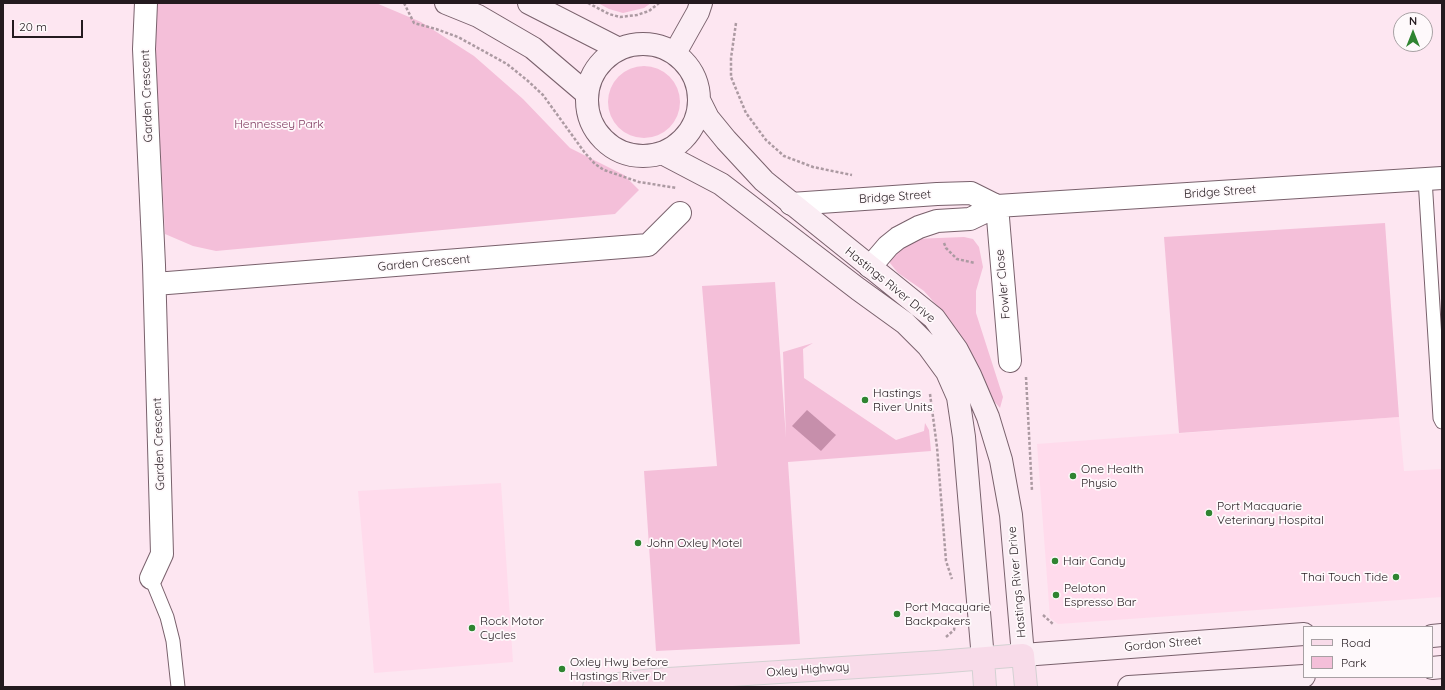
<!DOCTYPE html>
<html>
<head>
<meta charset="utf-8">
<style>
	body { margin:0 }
	#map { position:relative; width:1445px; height:690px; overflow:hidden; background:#fde6f1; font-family:Quicksand,sans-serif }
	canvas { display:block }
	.frame { position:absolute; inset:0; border:4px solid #241a1f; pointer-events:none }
	.legend { position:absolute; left:1303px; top:626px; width:130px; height:52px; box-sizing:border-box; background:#fef9fb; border:1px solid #a7a0a3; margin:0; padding:5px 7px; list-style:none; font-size:12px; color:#241a1f }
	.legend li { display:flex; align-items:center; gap:8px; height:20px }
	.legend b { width:20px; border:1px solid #a7a0a3 }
	.north { position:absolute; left:1393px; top:12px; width:40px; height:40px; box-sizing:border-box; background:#fef9fb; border:1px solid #a7a0a3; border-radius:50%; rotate:0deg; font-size:11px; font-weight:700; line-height:16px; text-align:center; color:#241a1f }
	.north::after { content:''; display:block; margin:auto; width:14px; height:18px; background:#2f8431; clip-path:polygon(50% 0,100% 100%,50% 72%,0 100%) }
	.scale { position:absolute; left:12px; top:20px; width:71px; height:18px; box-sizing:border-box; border:2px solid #241a1f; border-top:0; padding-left:5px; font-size:12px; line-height:14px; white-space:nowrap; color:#241a1f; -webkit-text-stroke:3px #fef9fb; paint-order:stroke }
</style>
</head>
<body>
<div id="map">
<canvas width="1445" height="690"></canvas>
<div class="frame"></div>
<ul class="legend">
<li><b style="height:5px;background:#f8dbe9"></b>Road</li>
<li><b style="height:11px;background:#f4bfd9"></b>Park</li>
</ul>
<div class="north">N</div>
<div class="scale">20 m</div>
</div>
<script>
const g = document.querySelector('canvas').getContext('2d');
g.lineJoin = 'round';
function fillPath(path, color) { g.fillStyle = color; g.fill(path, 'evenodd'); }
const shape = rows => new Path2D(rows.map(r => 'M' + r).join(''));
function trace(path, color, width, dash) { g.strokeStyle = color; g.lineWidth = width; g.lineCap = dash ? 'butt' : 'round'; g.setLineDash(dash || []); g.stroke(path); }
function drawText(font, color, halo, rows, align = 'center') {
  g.font = font + ' Quicksand,sans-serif'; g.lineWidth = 3.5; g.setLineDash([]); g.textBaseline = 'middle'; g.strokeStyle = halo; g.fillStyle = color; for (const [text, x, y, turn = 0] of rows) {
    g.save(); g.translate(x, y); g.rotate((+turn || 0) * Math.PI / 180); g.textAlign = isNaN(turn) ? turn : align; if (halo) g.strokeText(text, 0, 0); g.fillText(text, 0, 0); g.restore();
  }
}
fillPath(shape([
	[1399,417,1404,471,1442,469,1442,597,1058,624,1050,618,1037,444],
	[501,483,513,662,374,673,358,491]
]), '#ffdbec');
fillPath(shape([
	[152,3,376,3,421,22,474,56,523,99,570,148,624,175,639,190,615,214,216,251,193,246,165,234],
	[598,3,651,3,644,8,623,13,609,9],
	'608 102a36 36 0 1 1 72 0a36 36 0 1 1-72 0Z',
	[1385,223,1399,417,1179,433,1164,237],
	[964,237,973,239,979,247,983,267,976,291,976,313,1003,397,1000,408,992,399,967,346,948,318,924,291,898,273,890,263,891,253,913,239],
	[775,282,786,438,783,352,813,343,803,349,804,378,896,440,924,431,925,423,929,430,931,451,788,462,800,644,656,651,644,471,717,466,702,286]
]), '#f4bfd9');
fillPath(shape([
	[807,410,836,435,821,451,792,426]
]), '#c68fab');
const lane = shape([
	[1425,179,1440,418,1442,422],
	[151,578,167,617,173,641,178,687]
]);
const street = shape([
	[146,3,144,49,154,265,162,554,151,578],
	[791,204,937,194,971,193,997,206],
	[997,206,1010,361],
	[870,267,888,246,898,238,919,227,937,221,970,219,997,206,1442,178],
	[155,284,648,245,680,213]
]);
const secondary = shape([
	[446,3,478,16,533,48,587,94],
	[529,3,619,49],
	'587 100a56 56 0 1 1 112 0a56 56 0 1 1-112 0Z',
	[675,53,698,12,701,3],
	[700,102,708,118,726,140,764,181,934,318,957,350,970,375,988,417,1001,460,1011,515,1023,655,1304,634],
	[662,153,721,184,858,289,905,323,928,346,947,372,958,397,964,437,983,659],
	[1432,636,1442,635],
	[1432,668,1442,667],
	[1129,687,1304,676]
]);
const primary = shape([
	[983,659,985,687],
	[594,687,653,680,937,662,1023,655,1026,687]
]);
trace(lane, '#79616c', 15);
trace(street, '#79616c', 24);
trace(secondary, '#79616c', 24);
trace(primary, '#d3d1d2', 24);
trace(shape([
	[404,3,414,23,436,29,458,37,507,64,528,81,543,95,585,153,595,164,604,170,639,182,677,188],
	[588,3,609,14,620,17,637,15,649,11,659,3],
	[736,23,731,58,731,77,746,113,766,140,784,156,813,167,852,175],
	[944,243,946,248,957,259,975,263],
	[1026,377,1032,491],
	[930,394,937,447,946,561,952,579],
	[1043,615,1053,624],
	[946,637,954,630,955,623]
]), '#ac9aa2', 2.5, [3, 2]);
trace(lane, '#fff', 13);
trace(street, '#fff', 22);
trace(secondary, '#fbedf4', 22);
trace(primary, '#f8dbe9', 22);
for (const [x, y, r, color] of [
	[865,400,4,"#2f8431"],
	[1073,476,4,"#2f8431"],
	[1209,513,4,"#2f8431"],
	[638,543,4,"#2f8431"],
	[1055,561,4,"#2f8431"],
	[1396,577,4,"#2f8431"],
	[1056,595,4,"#2f8431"],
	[897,614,4,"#2f8431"],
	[472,628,4,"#2f8431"],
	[562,669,4,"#2f8431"]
]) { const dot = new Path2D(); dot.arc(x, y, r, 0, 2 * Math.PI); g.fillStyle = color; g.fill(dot); trace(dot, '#fef9fb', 1.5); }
drawText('12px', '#241a1f', '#fef9fb', [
	["Garden Crescent",147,96,-92],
	["Bridge Street",1220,192,-4],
	["Bridge Street",895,197,-4],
	["Garden Crescent",424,263,-5],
	["Fowler Close",1003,284,-95],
	["Hastings River Drive",890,285,39],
	["Garden Crescent",159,444,-92],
	["Hastings River Drive",1017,582,-95],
	["Gordon Street",1163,644,-5],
	["Oxley Highway",808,670,-4]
]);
drawText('12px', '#813c62', '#fef9fb', [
	["Hennessey Park",279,124]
]);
drawText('12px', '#241a1f', '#fef9fb', [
	["Hastings",873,393],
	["River Units",873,407],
	["One Health",1081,469],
	["Physio",1081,483],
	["Port Macquarie",1217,506],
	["Veterinary Hospital",1217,520],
	["John Oxley Motel",646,543],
	["Hair Candy",1063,561],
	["Thai Touch Tide",1388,577,"right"],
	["Peloton",1064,588],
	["Espresso Bar",1064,602],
	["Port Macquarie",905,607],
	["Backpakers",905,621],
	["Rock Motor",480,621],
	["Cycles",480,635],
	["Oxley Hwy before",570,662],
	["Hastings River Dr",570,676]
], 'left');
</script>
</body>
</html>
